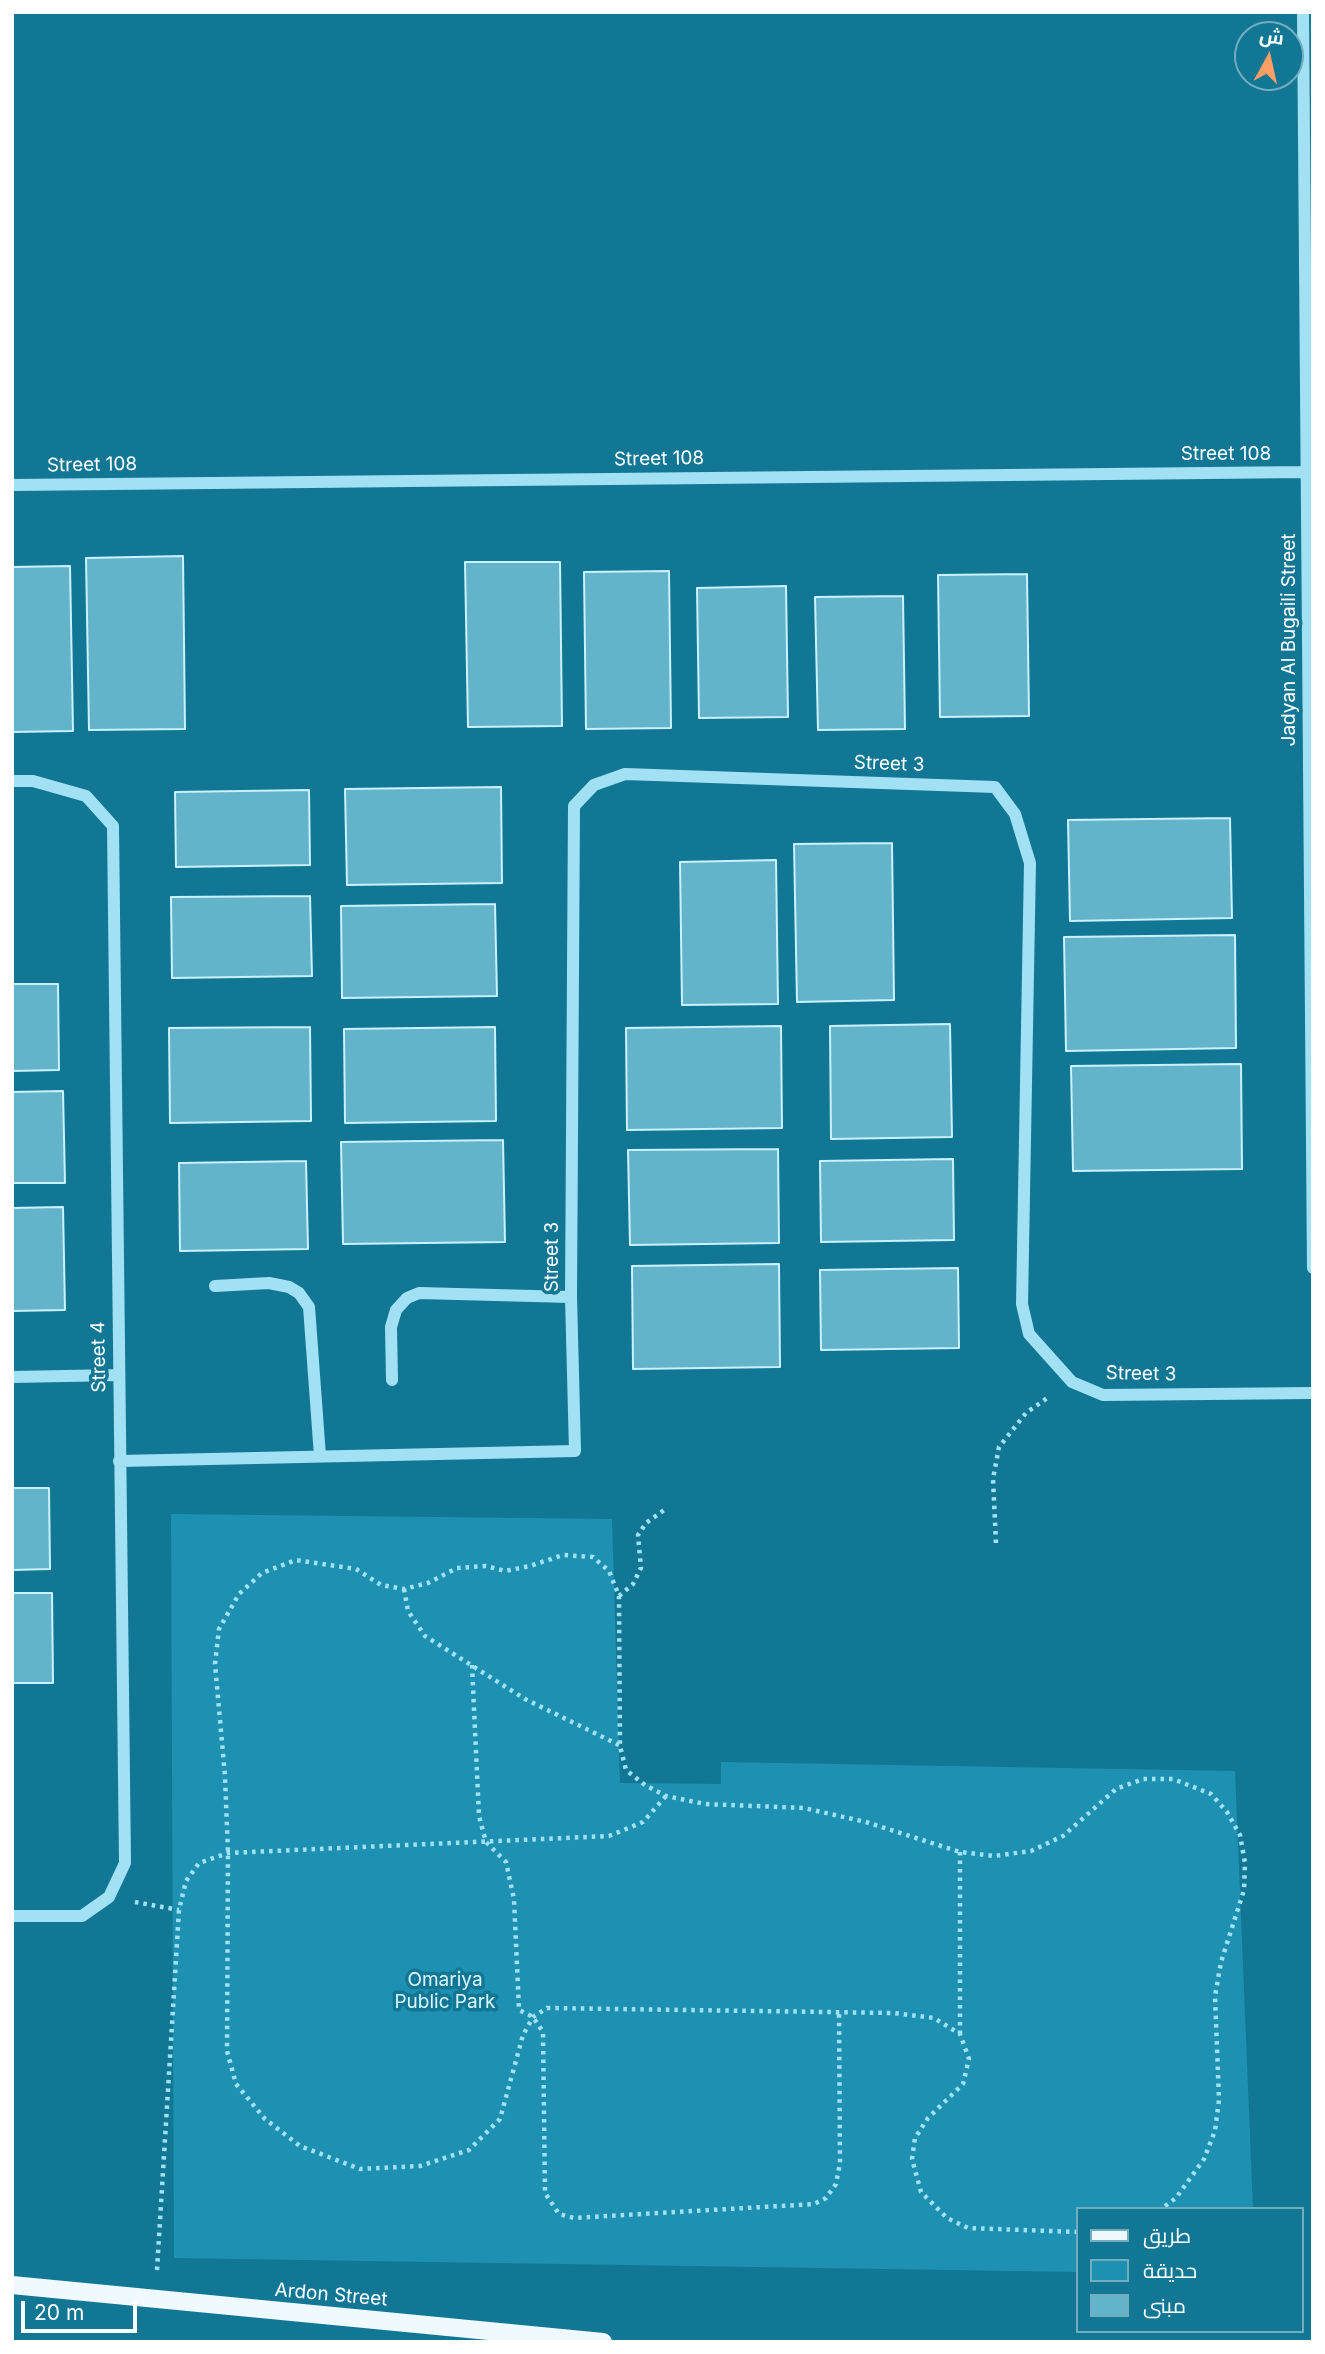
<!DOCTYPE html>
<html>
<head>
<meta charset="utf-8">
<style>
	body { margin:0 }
	#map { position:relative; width:1325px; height:2354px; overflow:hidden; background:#127795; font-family:Inter,Cairo,sans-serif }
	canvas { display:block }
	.frame { position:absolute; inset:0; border:14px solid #fff; pointer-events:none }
	.legend { position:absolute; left:1076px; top:2207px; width:228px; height:126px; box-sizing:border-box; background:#127795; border:2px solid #71adbf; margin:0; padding:9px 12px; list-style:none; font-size:21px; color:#fff }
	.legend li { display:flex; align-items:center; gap:14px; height:35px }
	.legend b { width:35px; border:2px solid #71adbf }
	.north { position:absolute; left:1234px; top:21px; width:70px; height:70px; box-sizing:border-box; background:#127795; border:2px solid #71adbf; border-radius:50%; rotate:8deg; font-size:19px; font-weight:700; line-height:28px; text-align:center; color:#fff }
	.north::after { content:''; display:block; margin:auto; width:24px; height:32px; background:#ff9f64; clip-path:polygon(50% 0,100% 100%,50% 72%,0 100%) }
	.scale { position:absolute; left:21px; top:2301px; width:116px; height:32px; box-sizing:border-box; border:4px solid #fff; border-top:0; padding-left:9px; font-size:21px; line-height:24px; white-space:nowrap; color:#fff; -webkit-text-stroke:5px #127795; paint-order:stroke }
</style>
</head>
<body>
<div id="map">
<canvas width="1325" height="2354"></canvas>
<div class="frame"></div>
<ul class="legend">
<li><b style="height:9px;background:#eefaff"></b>طريق</li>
<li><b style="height:19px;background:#1e91b2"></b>حديقة</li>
<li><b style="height:19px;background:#63b3cb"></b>مبنى</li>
</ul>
<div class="north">ش</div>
<div class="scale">20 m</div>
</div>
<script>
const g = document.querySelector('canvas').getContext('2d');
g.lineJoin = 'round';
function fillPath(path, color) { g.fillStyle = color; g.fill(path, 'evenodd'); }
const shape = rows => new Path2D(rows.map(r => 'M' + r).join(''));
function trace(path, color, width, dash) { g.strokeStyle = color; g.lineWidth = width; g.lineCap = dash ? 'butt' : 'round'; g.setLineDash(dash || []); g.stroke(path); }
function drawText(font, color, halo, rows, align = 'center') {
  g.font = font + ' Inter,sans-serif'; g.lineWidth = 7; g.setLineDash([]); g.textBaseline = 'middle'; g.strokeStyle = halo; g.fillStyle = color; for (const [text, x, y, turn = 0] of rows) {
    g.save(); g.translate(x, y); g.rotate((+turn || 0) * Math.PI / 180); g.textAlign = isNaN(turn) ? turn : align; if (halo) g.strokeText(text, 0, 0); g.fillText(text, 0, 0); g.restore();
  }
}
fillPath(shape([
	[171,1514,612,1519,620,1783,721,1784,721,1762,1235,1771,1253,2209,1078,2209,1078,2272,174,2258]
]), '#1e91b2');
const building = shape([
	[183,556,185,729,89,730,86,558,183,556],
	[465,562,560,562,562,726,468,727,465,562],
	[70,566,73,731,12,732,12,567,70,566],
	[669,571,671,728,586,729,584,572,669,571],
	[1027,574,1029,716,940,717,938,575,1027,574],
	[786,586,788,717,699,718,697,588,786,586],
	[903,596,905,729,818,730,815,597,903,596],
	[501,787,502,883,347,885,345,789,501,787],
	[309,790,310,865,176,867,175,792,309,790],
	[1230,818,1232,918,1070,921,1068,820,1230,818],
	[892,843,894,1000,797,1002,794,844,892,843],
	[776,860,778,1004,682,1005,680,862,776,860],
	[310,896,312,976,172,978,171,897,310,896],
	[495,904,497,996,342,998,341,906,495,904],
	[1235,935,1236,1048,1066,1051,1064,937,1235,935],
	[12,984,58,984,59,1070,12,1071,12,984],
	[950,1024,952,1137,831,1139,830,1026,950,1024],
	[781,1026,782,1128,627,1130,626,1028,781,1026],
	[310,1027,311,1121,170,1123,169,1028,310,1027],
	[495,1027,496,1121,345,1123,344,1029,495,1027],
	[1241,1064,1242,1169,1073,1171,1071,1066,1241,1064],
	[63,1091,65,1183,12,1183,12,1092,63,1091],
	[503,1140,505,1242,343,1244,341,1142,503,1140],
	[778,1149,779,1243,630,1245,628,1150,778,1149],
	[953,1159,954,1240,821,1242,820,1161,953,1159],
	[306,1161,308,1249,180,1251,179,1163,306,1161],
	[63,1207,65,1310,12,1311,12,1208,63,1207],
	[779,1264,780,1367,633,1369,632,1266,779,1264],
	[958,1268,959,1348,821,1350,820,1270,958,1268],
	[12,1488,49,1488,50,1569,12,1570,12,1488],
	[12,1593,52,1593,53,1683,12,1683,12,1593]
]);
fillPath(building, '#63b3cb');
trace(building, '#caf2fd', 2);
trace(shape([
	[996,1543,993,1479,999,1447,1026,1413,1050,1396],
	[404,1589,408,1611,425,1636,525,1699,619,1745],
	[619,1596,633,1584,641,1568,638,1535,646,1523,667,1508],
	[472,1665,479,1816,486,1842,506,1862,514,1899,519,2010,533,2017,543,2032,545,2193,559,2214,574,2218,814,2204,826,2198,836,2184,840,2163,839,2012],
	[135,1902,179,1910],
	[960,2034,960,1852],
	[1078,2232,968,2228,947,2218,921,2192,912,2159,915,2138,928,2118,963,2084,969,2059,960,2034,934,2018,894,2013,547,2008,533,2017,523,2035,500,2119,469,2150,420,2166,360,2169,300,2146,265,2119,236,2084,227,2051,228,1853,225,1776,215,1664,219,1629,239,1594,262,1573,296,1560,356,1569,381,1585,404,1589,428,1583,457,1568,486,1566,505,1571,530,1566,563,1555,593,1557,609,1571,619,1596,620,1746,626,1770,645,1785,666,1796,705,1804,804,1808,866,1822,960,1852,994,1856,1031,1851,1063,1836,1116,1789,1143,1779,1173,1779,1211,1794,1227,1812,1240,1835,1245,1863,1244,1890,1221,1962,1215,1996,1219,2100,1215,2131,1204,2159,1176,2198,1161,2209],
	[157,2270,179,1910,186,1881,199,1863,228,1853,609,1836,643,1822,666,1796]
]), '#a2e1f3', 4.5, [3.5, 5]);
trace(shape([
	[1303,12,1313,1268],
	[12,485,1307,472],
	[12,781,33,781,86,796,113,826,125,1863,109,1897,82,1916,12,1916],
	[215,1286,269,1283,289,1287,299,1293,309,1307,320,1456],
	[12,1377,119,1375],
	[392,1380,391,1327,396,1310,407,1298,419,1293,571,1297],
	[119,1461,575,1451,571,1297,574,806,594,785,625,774,995,787,1015,814,1030,863,1022,1304,1029,1334,1072,1382,1103,1395,1313,1393]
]), '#a2e1f3', 12);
trace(shape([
	[12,2285,603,2342]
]), '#eefaff', 18);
drawText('19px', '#fff', '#127795', [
	["Street 108",1226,454],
	["Street 108",659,459,-1],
	["Street 108",92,465,-1],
	["Jadyan Al Bugaili Street",1289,640,-90],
	["Street 3",889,764,2],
	["Street 3",552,1257,-90],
	["Street 4",99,1357,-91],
	["Street 3",1141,1374,1],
	["Ardon Street",331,2295,5]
]);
drawText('19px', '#daf6fe', '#127795', [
	["Omariya",445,1980],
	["Public Park",445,2002]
]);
</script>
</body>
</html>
